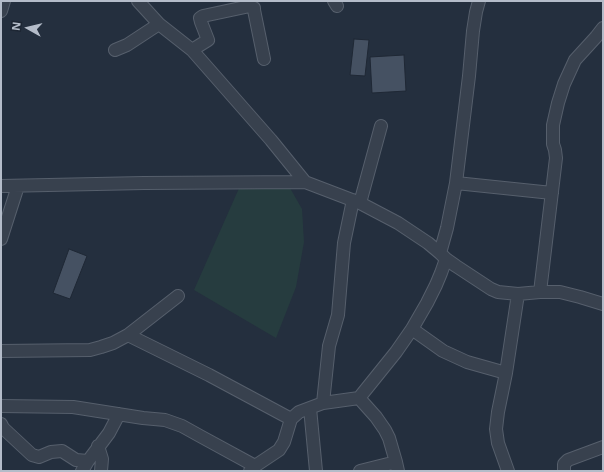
<!DOCTYPE html>
<html>
<head>
<meta charset="utf-8">
<style>
	body { margin:0 }
	#map { position:relative; width:604px; height:472px; overflow:hidden; background:#242f3e; font-family:"Noto Sans",sans-serif }
	canvas { display:block }
	.frame { position:absolute; inset:0; border:2px solid #b4bcc9; pointer-events:none }
	.north { position:absolute; left:8px; top:8px; width:40px; height:40px; -webkit-text-stroke:3px #1d2633; paint-order:stroke; rotate:278deg; font-size:11px; font-weight:700; line-height:16px; text-align:center; color:#b4bcc9 }
	.north::after { content:''; display:block; margin:auto; width:14px; height:18px; background:#b4bcc9; clip-path:polygon(50% 0,100% 100%,50% 72%,0 100%) }
</style>
</head>
<body>
<div id="map">
<canvas width="604" height="472"></canvas>
<div class="frame"></div>
<div class="north">N</div>
</div>
<script>
const g = document.querySelector('canvas').getContext('2d');
g.lineJoin = 'round';
function fillPath(path, color) { g.fillStyle = color; g.fill(path, 'evenodd'); }
const shape = rows => new Path2D(rows.map(r => 'M' + r).join(''));
function trace(path, color, width, dash) { g.strokeStyle = color; g.lineWidth = width; g.lineCap = dash ? 'butt' : 'round'; g.setLineDash(dash || []); g.stroke(path); }
fillPath(shape([
	[240,186,290,188,302,209,304,242,296,287,276,338,194,290]
]), '#263c3f');
const building = shape([
	[354,39,369,40,365,76,350,75,354,39],
	[404,55,406,91,372,93,370,57,404,55],
	[69,249,87,256,70,299,53,293,69,249]
]);
fillPath(building, '#455162');
trace(building, '#1f2835', 1);
const minor = shape([
	[138,1,159,24,192,50,271,140,305,182],
	[334,1,337,6],
	[1,11,4,1],
	[115,50,127,45,159,24],
	[192,50,208,40,201,22,200,18,203,16,250,6,254,8,254,10,264,59],
	[456,183,552,193],
	[1,186,144,183,305,182,360,203,398,223,428,243,440,253,446,259,456,266,491,289,498,292,518,294,540,292,560,292,580,297,603,304],
	[360,203,381,126],
	[1,239,18,186],
	[440,253,447,228,456,183,469,76,473,31,476,12,479,1],
	[540,292,556,158,555,150,553,144,553,125,558,103,564,84,575,60,596,37,603,28],
	[412,329,443,351,467,362,506,373],
	[128,335,209,375,291,419],
	[1,351,90,350,101,347,113,343,128,335,178,296],
	[359,398,376,417,385,430,389,438,396,462,398,471],
	[323,403,329,346,338,315,344,243,353,200],
	[1,406,73,407,143,418,165,420,182,426,200,436,255,466],
	[310,408,316,471],
	[1,424,3,428,32,455,39,457,51,452,62,451,76,460,88,461],
	[98,446,102,459,101,471],
	[82,471,88,461,109,433,119,414],
	[250,471,255,466,279,450,284,442,291,419,299,412,323,403,359,398,396,352,412,329,427,303,436,285,441,273,446,259],
	[360,471,396,462],
	[508,471,498,443,496,429,498,412,506,373,518,294],
	[564,471,564,464,568,460,603,447]
]);
trace(minor, '#565f6c', 14);
trace(minor, '#38414e', 12);
</script>
</body>
</html>
